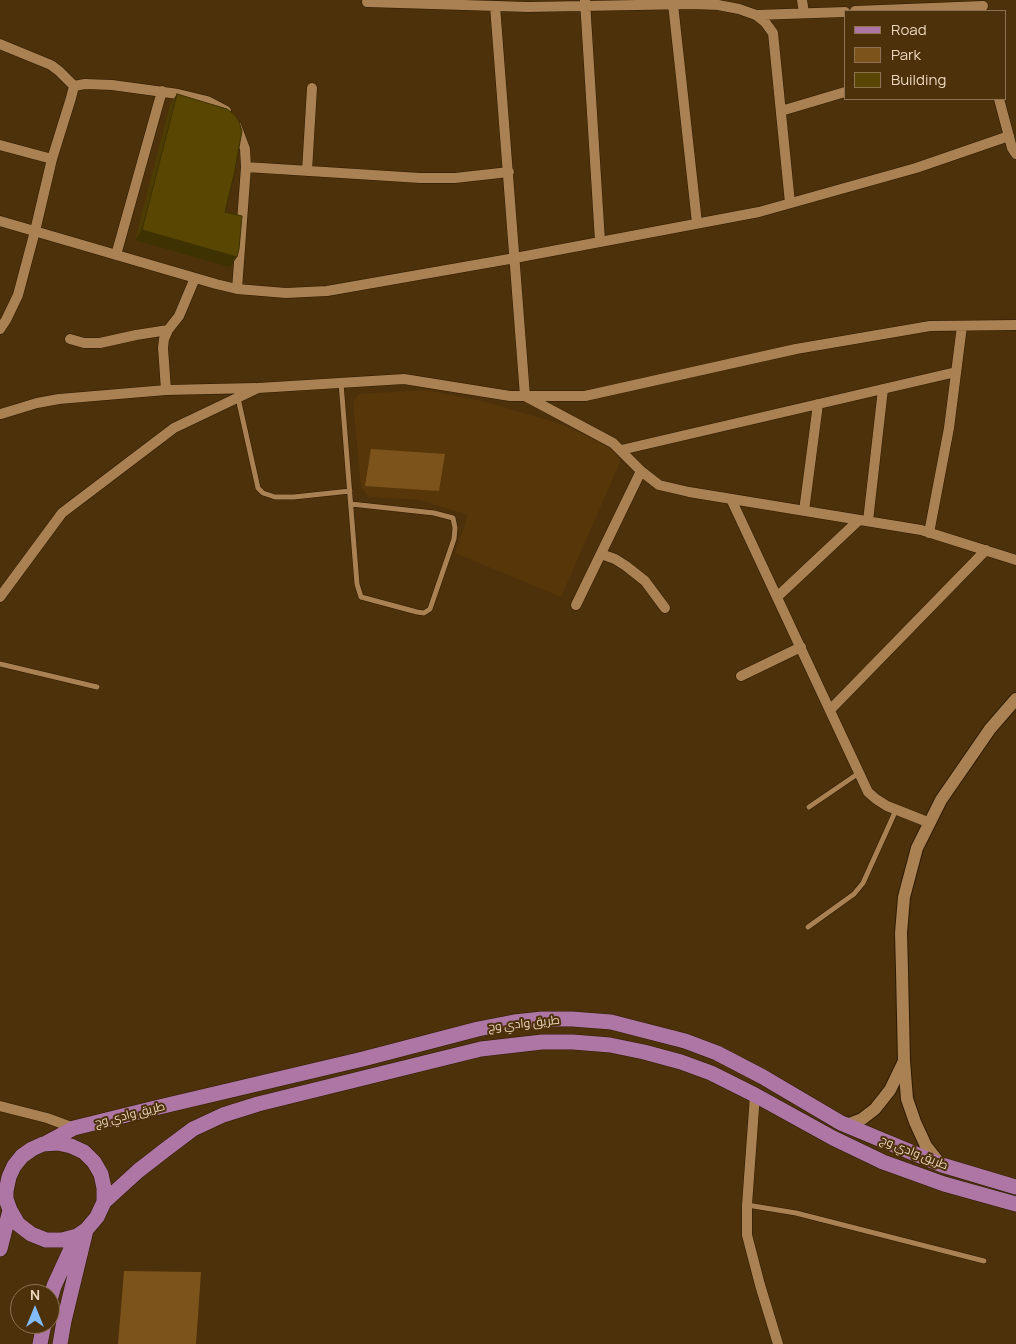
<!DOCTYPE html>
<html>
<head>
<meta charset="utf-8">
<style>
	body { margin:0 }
	#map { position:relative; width:1016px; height:1344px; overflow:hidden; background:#4d310b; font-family:Manrope,sans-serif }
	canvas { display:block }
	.legend { position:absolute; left:844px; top:10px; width:162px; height:90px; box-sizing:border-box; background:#4d310b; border:1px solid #8d7353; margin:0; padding:6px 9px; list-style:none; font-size:15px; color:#edd7bf }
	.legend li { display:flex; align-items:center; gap:10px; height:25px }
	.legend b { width:25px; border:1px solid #8d7353 }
	.north { position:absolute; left:10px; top:1284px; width:50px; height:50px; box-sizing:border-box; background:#4d310b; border:1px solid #8d7353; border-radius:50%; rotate:0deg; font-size:14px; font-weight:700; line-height:20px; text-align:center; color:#edd7bf }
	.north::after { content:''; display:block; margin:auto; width:18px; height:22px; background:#82bcfa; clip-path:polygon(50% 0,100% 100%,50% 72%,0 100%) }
</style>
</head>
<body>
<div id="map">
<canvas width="1016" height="1344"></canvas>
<ul class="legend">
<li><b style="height:6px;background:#ae76a5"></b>Road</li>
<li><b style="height:14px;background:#7c531b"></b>Park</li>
<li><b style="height:14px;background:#594603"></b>Building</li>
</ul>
<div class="north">N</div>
</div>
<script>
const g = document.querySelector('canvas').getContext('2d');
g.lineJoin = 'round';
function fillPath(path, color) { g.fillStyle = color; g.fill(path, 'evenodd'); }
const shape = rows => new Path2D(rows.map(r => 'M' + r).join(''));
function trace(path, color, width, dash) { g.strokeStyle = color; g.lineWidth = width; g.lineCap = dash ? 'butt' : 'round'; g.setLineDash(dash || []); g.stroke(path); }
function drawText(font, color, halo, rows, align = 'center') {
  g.font = font + ' Manrope,Cairo,sans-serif'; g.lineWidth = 4; g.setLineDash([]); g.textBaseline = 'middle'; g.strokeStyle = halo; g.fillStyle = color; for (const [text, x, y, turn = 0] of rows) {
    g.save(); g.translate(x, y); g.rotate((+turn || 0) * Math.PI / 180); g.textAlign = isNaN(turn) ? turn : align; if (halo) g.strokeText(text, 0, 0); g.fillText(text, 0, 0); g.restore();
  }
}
fillPath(shape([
	[426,390,482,401,564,425,612,449,621,460,561,597,455,553,468,515,420,500,369,497,361,487,353,402,359,394]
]), '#57370a');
fillPath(shape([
	[371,449,445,454,439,491,365,486],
	[124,1271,201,1272,196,1344,118,1344]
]), '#7c531b');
const service = shape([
	[341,383,357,584,361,597,417,612,424,613,430,609,454,539,455,528,453,518,434,513,351,504],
	[238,398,258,488,263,493,275,497,294,497,350,491],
	[0,664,97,687],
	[809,807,859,773],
	[808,927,854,894,863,883,896,810],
	[747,1205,796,1213,984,1261]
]);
const minor = shape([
	[802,0,804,13],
	[585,1,600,241],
	[367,2,528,7,692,4,718,5,739,9,756,15,765,22,773,33,790,203],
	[673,4,697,223],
	[495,6,525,396,613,443,641,471,659,485,689,492,921,530,1016,560],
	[855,11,983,6],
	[756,15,845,12],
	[0,44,51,65,59,71,74,86],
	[999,99,1012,148,1016,154],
	[781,111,845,92],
	[236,125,245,149,246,167,237,289],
	[0,145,52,159],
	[246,167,420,178,455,178,509,172],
	[307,171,312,88],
	[0,221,216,284,237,289,286,293,327,291,515,258,759,212,916,168,1009,136],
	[116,255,162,91],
	[0,329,6,320,18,295,35,231,52,159,71,98,74,86,85,84,112,85,178,94,207,101,226,111],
	[70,339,84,343,100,343,136,335,168,330],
	[166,390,163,348,164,339,168,330,179,316,195,278],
	[1,414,37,403,59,399,166,390,255,388],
	[621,450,956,372],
	[731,499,868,792,876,799,887,806,930,823],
	[804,511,818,404],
	[868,521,883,389],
	[929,533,949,428,962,326],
	[601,554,615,559,626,566,645,581,665,608],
	[0,597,62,513,174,428,258,388,404,379,510,396,585,396,796,349,930,326,1016,325],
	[777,597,859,520],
	[576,605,641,471],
	[741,676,801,647],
	[830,710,986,550],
	[755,1095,747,1205,747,1235,760,1285,778,1344],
	[0,1106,47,1118,74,1128]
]);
const tertiary = shape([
	[841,1123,849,1124,862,1119,875,1109,890,1090,904,1061],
	[941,1165,926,1146,915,1122,907,1099,904,1061,902,971,901,933,904,897,917,848,941,800,990,729,1016,699]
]);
const primary = shape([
	[46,1143,74,1128,155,1108,363,1059,478,1029,514,1022,542,1019,572,1019,611,1022,685,1041,717,1053,763,1077,841,1123,942,1165,1016,1187],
	[104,1202,104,1188,101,1174,94,1162,84,1152,71,1146,58,1143,43,1144,32,1149,22,1156,14,1166,9,1177,6,1191,6,1199,10,1210,18,1224,31,1234,46,1240,62,1240,77,1236,86,1230,97,1217,104,1202,138,1171,165,1150,193,1129,223,1115,258,1104,481,1049,542,1042,573,1042,610,1045,644,1052,681,1062,711,1073,755,1095,833,1138,883,1162,944,1184,1016,1204],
	[0,1249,10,1210],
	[50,1300,54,1286,77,1236],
	[40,1344,44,1324],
	[60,1344,64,1321,86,1230]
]);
trace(service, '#2d1b02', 6);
trace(minor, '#2d1b02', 11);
trace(tertiary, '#2d1b02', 14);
trace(primary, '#2d1b02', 16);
trace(service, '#a98152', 5);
trace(minor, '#a98152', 10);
trace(tertiary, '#a98152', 12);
trace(primary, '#ae76a5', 15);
fillPath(shape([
	[177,94,225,212,230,267,135,240,170,104]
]), '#4d3c03');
fillPath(shape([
	[142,230,237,257,230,267,135,240]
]), '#3e3102');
const building = shape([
	[177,94,227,109,235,115,239,121,242,131,234,175,225,212,242,216,239,249,237,257,142,230,177,94]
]);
fillPath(building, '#594603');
trace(building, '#3e3102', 1);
drawText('12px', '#edd7bf', '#4d310b', [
	["طريق وادي وج",524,1024,-6],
	["طريق وادي وج",130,1115,-14],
	["طريق وادي وج",914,1153,22]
]);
</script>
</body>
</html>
